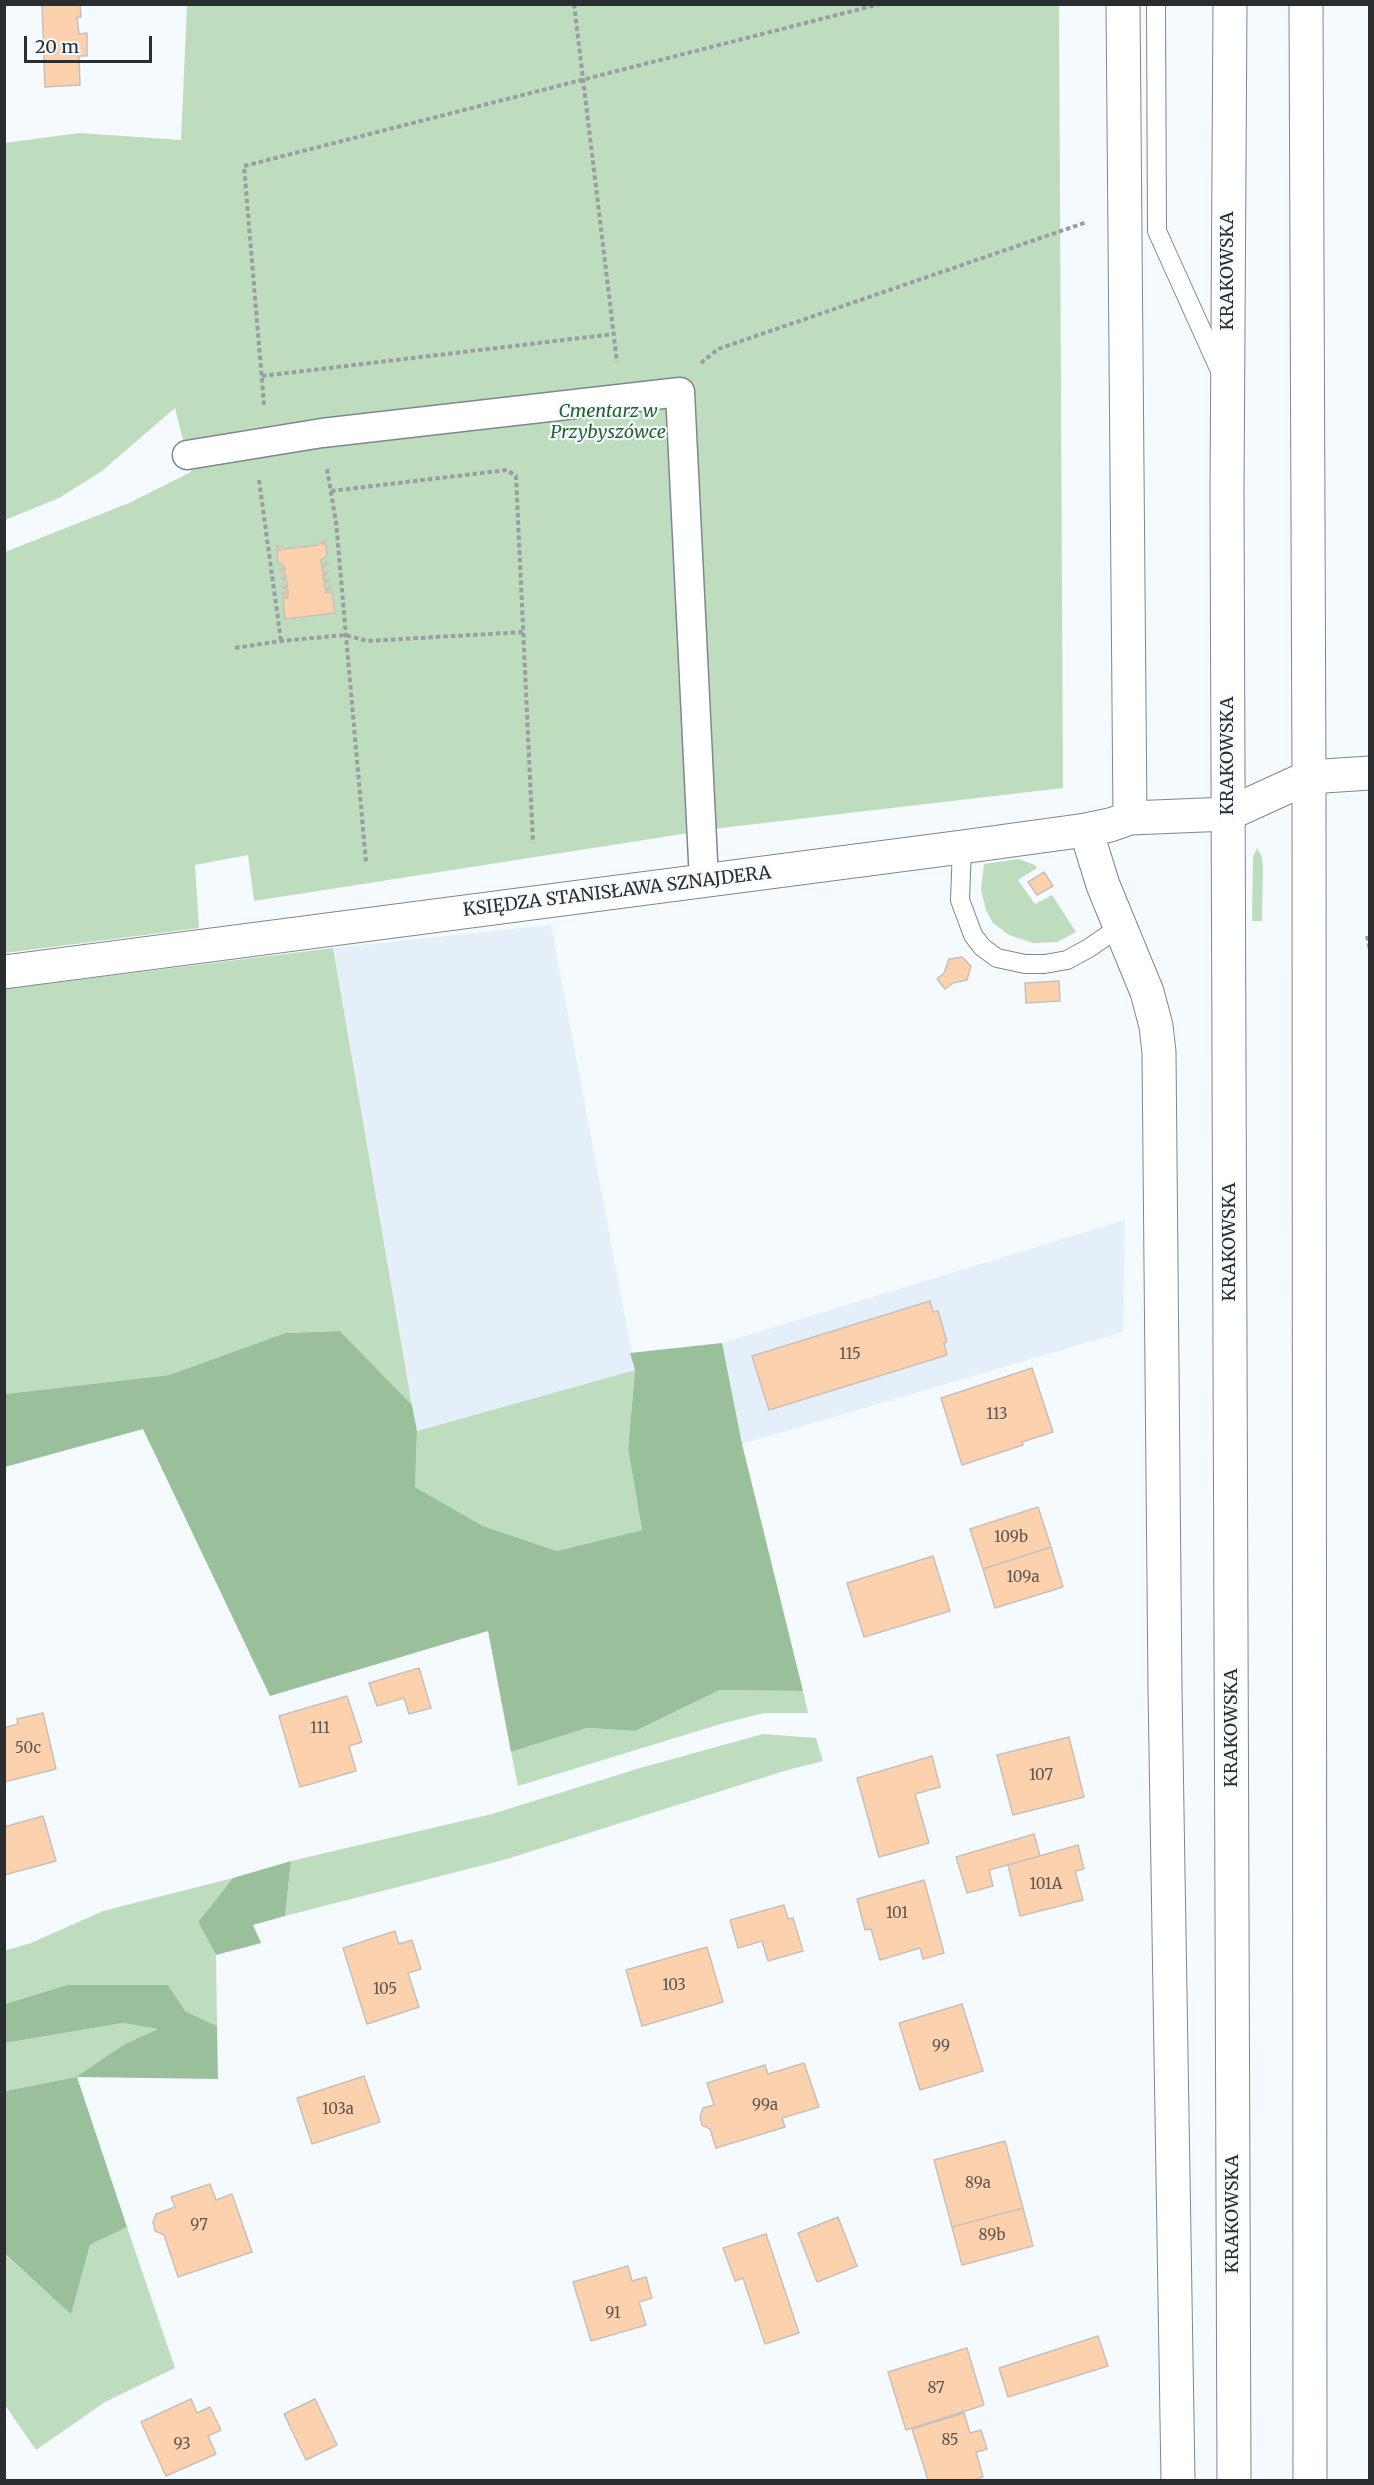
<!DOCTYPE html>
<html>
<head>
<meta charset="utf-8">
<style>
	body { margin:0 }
	#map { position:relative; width:1374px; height:2485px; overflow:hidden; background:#f4fafe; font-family:Merriweather,serif }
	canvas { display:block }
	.frame { position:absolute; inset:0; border:6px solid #2b2e31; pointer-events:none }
	.scale { position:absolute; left:24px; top:36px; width:128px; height:27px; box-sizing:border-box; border:3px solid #2b2e31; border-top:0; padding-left:8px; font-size:18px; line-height:21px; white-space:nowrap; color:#2b2e31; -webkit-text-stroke:4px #f4fafe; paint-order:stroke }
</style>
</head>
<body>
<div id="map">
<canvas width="1374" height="2485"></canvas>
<div class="frame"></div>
<div class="scale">20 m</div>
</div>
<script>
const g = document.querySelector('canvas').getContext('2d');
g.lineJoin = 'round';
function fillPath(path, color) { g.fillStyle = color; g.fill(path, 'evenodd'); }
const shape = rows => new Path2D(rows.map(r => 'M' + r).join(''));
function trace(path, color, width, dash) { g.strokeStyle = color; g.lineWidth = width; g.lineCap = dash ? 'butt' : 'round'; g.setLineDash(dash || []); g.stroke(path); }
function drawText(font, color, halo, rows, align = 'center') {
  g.font = font + ' Merriweather,serif'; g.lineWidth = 4.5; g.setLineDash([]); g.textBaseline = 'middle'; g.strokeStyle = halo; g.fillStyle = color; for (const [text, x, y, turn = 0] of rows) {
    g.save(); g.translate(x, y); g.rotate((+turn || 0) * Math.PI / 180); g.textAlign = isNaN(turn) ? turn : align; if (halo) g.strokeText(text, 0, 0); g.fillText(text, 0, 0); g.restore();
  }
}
fillPath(shape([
	[551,925,635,1370,417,1431,333,948],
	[1125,1220,1123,1332,742,1444,722,1343]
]), '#e4effa');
fillPath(shape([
	[187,5,1059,5,1063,788,721,828,254,901,248,855,195,865,199,928,5,953,5,552,129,503,191,472,175,408,102,471,59,498,5,520,4,143,79,133,181,140],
	[1257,848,1262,857,1263,868,1262,921,1252,921,1253,857],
	[1019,859,1035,865,1037,868,1018,880,1035,904,1052,895,1076,932,1057,942,1033,943,1009,935,993,923,986,910,981,890,984,864],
	[333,948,412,1405,340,1331,285,1333,169,1375,5,1394,4,989],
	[635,1370,628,1449,642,1530,557,1551,483,1526,415,1487,417,1431],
	[720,1690,803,1691,808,1713,764,1713,724,1723,518,1786,511,1752,587,1728,637,1731],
	[763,1734,816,1738,823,1761,784,1771,507,1859,285,1916,291,1861,492,1814,640,1768],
	[233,1878,198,1922,216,1955,217,2026,185,2011,67,1985,5,2004,4,1951,31,1943,103,1911],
	[123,2023,159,2029,123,2045,76,2077,5,2091,5,2043],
	[127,2227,175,2368,105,2402,36,2450,5,2405,4,2254,71,2313,90,2245]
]), '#beddbf');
fillPath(shape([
	[340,1331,412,1405,417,1431,415,1487,483,1526,557,1551,642,1530,628,1449,635,1370,630,1353,722,1343,742,1444,803,1691,720,1690,636,1731,587,1728,511,1752,488,1631,270,1696,143,1429,5,1467,5,1394,169,1375,285,1333],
	[291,1861,285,1916,253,1925,261,1943,216,1955,198,1922,233,1878],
	[67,1985,168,1985,185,2011,217,2026,218,2079,77,2077,127,2227,90,2245,71,2314,5,2254,5,2091,76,2077,123,2045,158,2029,123,2023,5,2043,5,2004]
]), '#99c09a');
const building = shape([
	[42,4,80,4,81,17,77,17,79,34,87,33,87,56,79,56,80,85,45,87,42,4],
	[325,539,326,541,322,544,326,544,327,555,321,560,322,567,327,562,328,564,322,569,323,575,329,571,323,577,324,582,329,578,330,579,324,584,325,590,331,587,325,593,332,592,335,613,285,619,283,598,288,598,282,594,284,592,288,595,288,590,281,586,287,587,287,582,281,578,286,579,285,574,279,570,281,568,285,571,284,566,278,562,277,550,281,550,276,546,278,545,284,549,318,545,325,539],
	[1044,872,1053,886,1037,895,1028,882,1044,872],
	[962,957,971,966,967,980,953,983,945,989,937,979,944,973,949,959,962,957],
	[1059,981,1060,1001,1026,1003,1025,983,1059,981],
	[930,1301,933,1312,938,1311,947,1342,944,1343,947,1355,769,1410,752,1356,930,1301],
	[1032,1368,1053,1432,1022,1442,1023,1445,962,1465,941,1398,1032,1368],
	[1038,1507,1051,1547,983,1569,970,1529,1038,1507],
	[1051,1547,1063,1587,995,1608,983,1569,1051,1547],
	[933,1556,950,1611,864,1637,847,1583,933,1556],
	[419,1668,431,1708,409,1714,404,1698,377,1706,369,1683,419,1668],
	[347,1696,362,1742,349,1746,356,1771,300,1787,279,1716,347,1696],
	[43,1713,56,1769,4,1782,4,1728,18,1724,17,1719,43,1713],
	[1069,1737,1084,1797,1013,1815,997,1755,1069,1737],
	[932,1756,940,1787,915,1794,929,1843,879,1857,857,1778,932,1756],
	[43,1816,56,1861,4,1875,4,1827,43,1816],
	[1034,1834,1040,1856,989,1870,993,1886,967,1893,956,1857,1034,1834],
	[1078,1845,1084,1869,1075,1871,1083,1900,1020,1916,1008,1865,1078,1845],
	[924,1880,944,1953,923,1959,920,1948,880,1960,871,1929,865,1930,857,1899,924,1880],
	[784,1905,788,1919,793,1918,803,1951,768,1961,762,1941,738,1948,730,1920,784,1905],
	[395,1931,399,1944,412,1940,421,1969,408,1973,419,2007,367,2024,343,1948,395,1931],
	[707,1947,723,2002,642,2026,626,1970,707,1947],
	[962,2004,983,2071,920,2090,899,2023,962,2004],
	[804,2063,819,2107,782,2118,785,2127,716,2148,710,2129,702,2125,700,2117,703,2108,714,2105,707,2083,765,2065,768,2074,804,2063],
	[364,2076,380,2122,312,2144,297,2098,364,2076],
	[1005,2141,1023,2208,952,2227,934,2160,1005,2141],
	[210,2184,216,2200,232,2194,252,2252,178,2277,164,2235,155,2231,153,2222,156,2214,175,2207,171,2197,210,2184],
	[1023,2208,1033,2246,962,2265,952,2227,1023,2208],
	[838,2217,857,2266,817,2282,798,2233,838,2217],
	[766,2234,799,2333,765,2344,743,2278,735,2281,723,2248,766,2234],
	[628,2266,632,2281,646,2277,652,2298,639,2302,646,2325,591,2341,573,2282,628,2266],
	[1098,2336,1108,2366,1008,2397,999,2368,1098,2336],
	[967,2348,984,2405,906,2430,888,2372,967,2348],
	[191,2399,197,2413,210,2407,221,2430,208,2436,216,2454,166,2476,141,2422,191,2399],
	[315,2399,337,2445,306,2460,284,2414,315,2399],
	[964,2413,970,2433,981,2430,987,2449,976,2452,983,2477,973,2480,928,2480,912,2429,964,2413]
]);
fillPath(building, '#fcd1ad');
trace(building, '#c8c0b9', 1.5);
const service = shape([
	[1156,4,1157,231,1221,373],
	[962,847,960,900,973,935,982,947,997,958,1025,964,1045,964,1067,960,1089,948,1121,926]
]);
const pedestrian = shape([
	[187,455,322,433,680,392,704,881]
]);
const minor = shape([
	[1123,4,1130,818],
	[1086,830,1103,885,1147,992,1156,1026,1159,1052,1165,1689,1178,2480],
	[4,972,962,847,1086,830,1110,825,1130,818,1228,814,1309,777,1370,773]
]);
const primary = shape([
	[1230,4,1227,491,1234,2480],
	[1306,4,1309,777,1310,2480]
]);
trace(service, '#7f878d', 20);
trace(pedestrian, '#7f878d', 31);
trace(minor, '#7f878d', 35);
trace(primary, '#7f878d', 35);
trace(shape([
	[574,4,617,362],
	[701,363,718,349,1087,222],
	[262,376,614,334],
	[264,405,244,166,880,4],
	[327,469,336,522,366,863],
	[259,480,281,641],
	[331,491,507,470,516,476,533,843],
	[235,648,281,641,345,635,368,641,523,632],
	[1367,936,1370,949]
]), '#999ea2', 4, [4.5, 3]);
trace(service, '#fff', 18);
trace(pedestrian, '#fff', 28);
trace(minor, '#fff', 33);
trace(primary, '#fff', 33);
drawText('15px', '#5f5750', null, [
	["115",850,1355],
	["113",997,1415],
	["109b",1011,1538],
	["109a",1023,1578],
	["111",320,1729],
	["50c",28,1749],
	["107",1041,1776],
	["101A",1046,1885],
	["101",897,1914],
	["103",674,1986],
	["105",385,1990],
	["99",941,2047],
	["99a",765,2106],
	["103a",338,2110],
	["89a",978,2184],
	["97",199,2226],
	["89b",992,2236],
	["91",613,2314],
	["87",936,2389],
	["85",950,2441],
	["93",182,2445]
]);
drawText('18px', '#2b2e31', '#f4fafe', [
	["KRAKOWSKA",1228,271,-90],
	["KRAKOWSKA",1228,756,-90],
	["KSIĘDZA STANISŁAWA SZNAJDERA",617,892,-7],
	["KRAKOWSKA",1230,1242,-90],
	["KRAKOWSKA",1232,1728,-90],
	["KRAKOWSKA",1233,2214,-90]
]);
drawText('italic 18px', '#275e2d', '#f4fafe', [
	["Cmentarz w",608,412],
	["Przybyszówce",608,433]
]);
</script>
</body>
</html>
